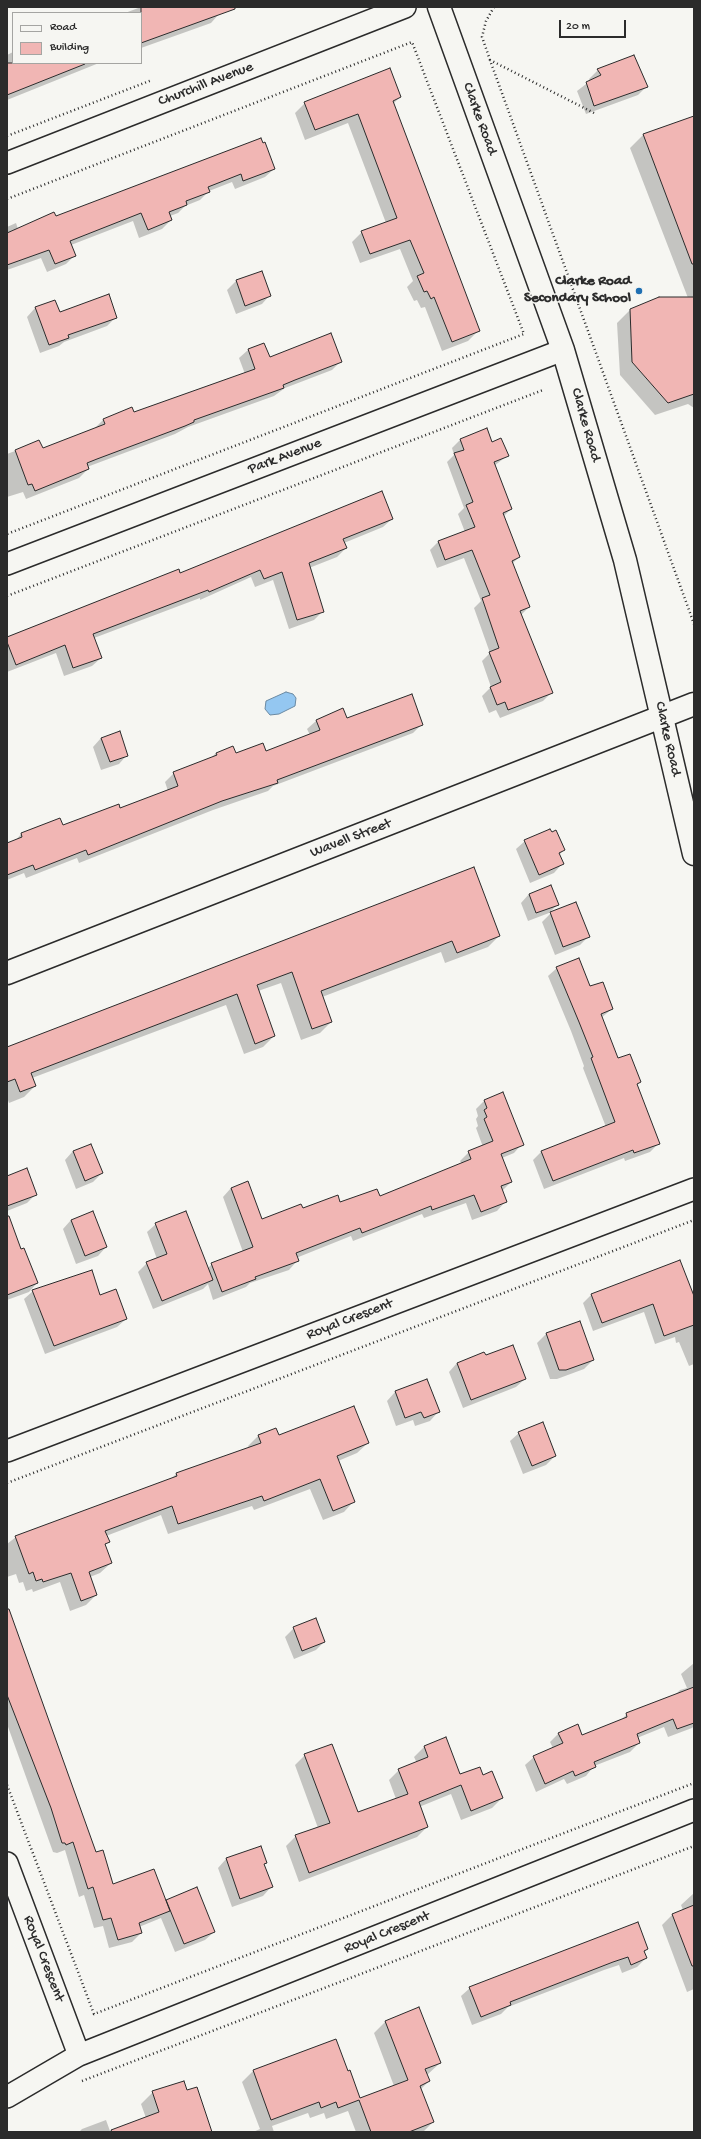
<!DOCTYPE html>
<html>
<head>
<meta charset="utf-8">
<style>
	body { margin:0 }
	#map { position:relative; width:701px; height:2139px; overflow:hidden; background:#f6f6f2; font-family:"Gochi Hand",sans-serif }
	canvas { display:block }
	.frame { position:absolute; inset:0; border:8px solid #2b2b2b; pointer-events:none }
	.legend { position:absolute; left:12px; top:12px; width:130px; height:52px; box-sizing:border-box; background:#f6f6f2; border:1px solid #a5a5a2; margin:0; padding:5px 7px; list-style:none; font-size:12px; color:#2b2b2b }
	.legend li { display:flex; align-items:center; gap:8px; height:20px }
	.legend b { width:20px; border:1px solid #a5a5a2 }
	.scale { position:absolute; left:559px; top:20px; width:67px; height:18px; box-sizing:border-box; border:2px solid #2b2b2b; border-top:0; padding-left:5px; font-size:12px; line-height:14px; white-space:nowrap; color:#2b2b2b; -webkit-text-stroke:3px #f6f6f2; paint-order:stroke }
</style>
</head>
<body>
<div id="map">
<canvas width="701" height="2139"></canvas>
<div class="frame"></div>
<ul class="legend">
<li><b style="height:5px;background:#f6f6f2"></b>Road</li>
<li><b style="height:11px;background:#f1b6b4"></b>Building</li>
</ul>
<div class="scale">20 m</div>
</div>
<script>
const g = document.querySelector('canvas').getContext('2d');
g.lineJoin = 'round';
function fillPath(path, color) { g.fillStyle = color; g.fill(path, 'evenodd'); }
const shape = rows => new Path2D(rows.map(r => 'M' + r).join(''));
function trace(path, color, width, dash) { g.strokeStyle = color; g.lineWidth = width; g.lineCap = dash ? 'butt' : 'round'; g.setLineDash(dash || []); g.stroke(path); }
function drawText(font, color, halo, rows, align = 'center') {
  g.font = font + ' "Gochi Hand",sans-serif'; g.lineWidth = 3; g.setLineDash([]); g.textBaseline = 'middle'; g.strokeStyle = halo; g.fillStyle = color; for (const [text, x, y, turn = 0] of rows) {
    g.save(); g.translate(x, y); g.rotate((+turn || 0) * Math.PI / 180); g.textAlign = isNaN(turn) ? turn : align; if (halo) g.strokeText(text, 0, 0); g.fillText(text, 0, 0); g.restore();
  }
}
const water = shape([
	[286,692,293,694,296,698,295,706,279,714,270,715,265,709,266,701,286,692]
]);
fillPath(water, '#94c7f1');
trace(water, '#6a89a2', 1);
fillPath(shape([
	[141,7,217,7,219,14,211,23,141,48,141,13,125,13],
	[13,52,13,63,99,63,7,100,7,55],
	[634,57,647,86,638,95,586,114,577,91,590,81,589,79,598,70],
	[400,97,393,104,478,331,468,341,442,351,425,307,421,308,417,300,414,301,407,287,413,281,400,249,360,263,352,242,362,232,386,223,348,123,305,140,295,113,305,103],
	[694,117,694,408,688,404,655,415,620,375,617,323,630,310,688,298,630,148,643,135],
	[260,139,274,169,265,177,235,189,232,182,209,191,200,200,185,206,178,213,170,216,171,220,162,229,139,238,133,221,71,245,75,255,66,264,47,272,41,258,7,270,7,227,16,223,18,229,56,217],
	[262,272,270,295,262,304,236,314,227,290,236,281],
	[55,301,59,313,116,317,107,326,64,342,59,346,40,353,27,317,35,308],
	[263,344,269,359,341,361,332,370,285,388,274,396,188,427,175,434,87,467,88,469,79,478,26,499,23,492,7,497,7,454,39,442,42,449,95,428,103,420,133,413,245,374,239,358,248,350],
	[486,430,491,443,507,456,494,466,511,509,503,517,519,557,512,564,529,607,521,615,551,693,543,701,500,718,496,710,489,713,482,696,491,687,482,661,490,653,474,608,481,601,464,558,437,568,430,550,438,542,465,532,458,514,464,508,447,462,454,455,452,448,460,440],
	[392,519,383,527,344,543,346,548,337,557,309,568,323,611,314,620,289,629,273,580,255,587,251,577,200,600,200,598,94,638,101,658,92,666,64,676,56,653,7,672,7,637,178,570,180,574],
	[342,709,347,720,422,724,413,733,273,786,268,791,213,810,79,863,77,858,26,878,24,873,7,880,7,844,15,841,21,834,63,826,119,809,168,791,165,782,174,773,211,758,216,753,236,755,265,752,310,735,307,729,316,721],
	[101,738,127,755,119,764,101,770,93,747],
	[551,834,564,850,559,855,562,864,554,873,530,883,516,849,525,841],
	[474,868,499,936,488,947,445,963,441,952,322,997,331,1022,320,1033,301,1040,281,983,258,991,274,1036,263,1047,244,1054,226,1005,32,1078,35,1086,24,1097,9,1103,7,1098,7,1049],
	[529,894,558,904,549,913,528,921,521,903],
	[551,913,588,937,580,945,555,955,542,922],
	[557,968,589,988,612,1009,601,1018,618,1060,640,1082,636,1086,659,1143,650,1152,625,1161,624,1158,544,1189,533,1160,542,1151,606,1127,583,1068,584,1066,571,1031,548,976],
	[484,1101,522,1144,514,1153,502,1158,511,1182,503,1190,505,1202,497,1211,472,1220,466,1203,424,1218,422,1214,353,1241,351,1236,296,1258,297,1261,289,1270,250,1283,246,1287,213,1300,208,1284,203,1289,153,1309,138,1272,147,1263,157,1259,147,1232,156,1224,207,1269,212,1264,243,1252,223,1197,231,1188,261,1220,302,1210,379,1197,462,1164,460,1161,469,1152,483,1147,476,1128,478,1126,476,1119,478,1116,476,1109],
	[73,1151,102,1173,93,1182,76,1189,65,1160],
	[7,1177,36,1194,27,1203,7,1211],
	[71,1220,106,1247,98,1256,76,1264,63,1229],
	[7,1242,21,1251,37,1283,29,1292,7,1300],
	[33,1291,99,1296,126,1319,117,1327,45,1354,24,1299],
	[592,1294,694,1306,694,1364,689,1366,679,1342,676,1343,675,1337,655,1344,644,1312,593,1331,583,1303],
	[579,1322,593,1360,584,1369,557,1379,550,1379,537,1343,546,1334],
	[457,1363,525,1379,516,1387,463,1408,449,1372],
	[427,1380,438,1412,430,1421,415,1426,413,1420,396,1426,387,1401,395,1392],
	[519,1433,555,1456,546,1465,523,1474,510,1441],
	[259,1435,368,1443,357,1453,338,1461,354,1501,344,1512,323,1520,310,1489,254,1510,252,1506,168,1534,161,1515,106,1536,108,1542,104,1546,111,1563,100,1573,90,1577,96,1595,86,1605,70,1611,60,1582,33,1592,32,1589,26,1591,23,1582,19,1583,16,1574,7,1577,7,1544,16,1537,171,1479,176,1474,249,1448,248,1446],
	[294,1628,324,1642,316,1650,294,1659,285,1637],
	[7,1642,96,1853,113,1885,167,1901,214,1932,205,1940,175,1952,161,1918,139,1927,141,1933,132,1942,109,1948,103,1926,94,1928,84,1895,79,1897,65,1850,57,1853,53,1852,7,1724],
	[694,1663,694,1726,692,1728,668,1737,664,1727,637,1738,639,1743,630,1752,594,1766,586,1776,567,1784,564,1779,536,1792,525,1765,534,1757,553,1748,550,1742,559,1733,581,1736,620,1721,627,1714,674,1696,680,1690,687,1688,681,1674],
	[445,1738,460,1776,483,1776,502,1798,492,1808,461,1820,451,1794,419,1807,427,1827,417,1837,299,1882,286,1846,296,1836,318,1828,295,1765,305,1755,357,1813,396,1799,389,1780,399,1770,417,1763,414,1757,424,1747],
	[260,1847,266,1863,263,1865,271,1887,263,1896,232,1907,218,1868,226,1859],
	[694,1893,694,1989,687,1992,662,1925,673,1914,683,1910,681,1905],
	[647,1949,644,1953,646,1958,637,1967,622,1973,619,1965,604,1970,508,2007,501,2014,472,2025,461,1996,470,1988],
	[418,2008,440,2063,427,2075,429,2081,420,2090,433,2122,423,2132,356,2132,348,2111,326,2119,324,2113,310,2118,308,2113,272,2126,274,2132,253,2132,260,2129,242,2082,253,2071,360,2099,394,2086,374,2033,385,2022],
	[153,2092,200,2132,79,2132,82,2129,106,2120,110,2131,146,2118,141,2104]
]), '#0003');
const building = shape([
	[141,7,235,7,235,9,141,43,141,7],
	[634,55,648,87,594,106,586,82,601,75,597,69,634,55],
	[7,63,85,63,85,64,7,95,7,63],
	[390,68,401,97,393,101,480,331,452,342,434,297,431,299,427,291,424,292,417,276,424,273,410,240,370,254,361,231,397,218,358,114,315,130,304,102,390,68],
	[694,116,694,264,692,264,643,134,694,116],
	[261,138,263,143,265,142,275,169,243,181,241,174,208,187,210,192,186,201,187,205,169,212,172,220,148,230,141,213,70,241,76,256,55,264,49,250,7,265,7,233,54,212,56,216,261,138],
	[262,271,271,296,245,306,236,280,262,271],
	[109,294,117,318,68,335,69,338,49,345,35,307,55,300,60,312,109,294],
	[659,297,694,297,694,394,668,403,632,362,630,309,659,297],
	[331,333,342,362,295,380,283,385,284,388,194,420,194,422,185,426,97,459,87,463,89,469,35,491,32,484,28,485,15,450,39,440,43,448,105,424,103,419,132,407,134,412,255,369,248,349,264,343,270,357,331,333],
	[487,428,492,442,501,438,509,456,494,462,512,509,503,513,520,557,512,561,530,607,520,611,553,693,508,710,505,702,497,705,490,687,501,682,489,652,499,648,482,598,490,595,472,550,445,560,438,541,475,527,466,505,473,502,454,453,464,450,460,439,487,428],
	[382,491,393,519,343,539,347,548,309,563,324,612,297,620,282,572,264,579,260,570,209,592,208,590,93,634,102,658,73,668,65,645,16,665,7,642,7,637,179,569,180,573,382,491],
	[412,694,423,725,277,780,278,783,222,801,88,855,86,850,35,870,33,865,7,875,7,843,22,837,21,833,60,818,63,825,119,804,120,808,178,786,173,772,217,755,216,753,233,746,236,753,263,743,266,751,320,730,316,720,343,708,347,718,412,694],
	[120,731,128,756,110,762,101,738,120,731],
	[550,829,552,832,556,830,565,850,559,853,564,864,539,875,524,840,550,829],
	[474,867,500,936,457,953,452,941,321,991,332,1022,312,1029,292,972,257,985,275,1036,255,1044,237,994,31,1073,36,1086,20,1092,15,1079,7,1082,7,1047,474,867],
	[551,885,559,905,536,913,529,894,551,885],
	[576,902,590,937,563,947,550,912,576,902],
	[579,958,590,986,603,982,613,1009,601,1014,618,1058,630,1054,641,1082,637,1084,660,1144,634,1153,633,1150,553,1181,541,1151,615,1122,591,1058,593,1057,579,1022,556,967,579,958],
	[503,1092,524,1145,501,1154,512,1182,501,1186,507,1202,481,1212,474,1195,432,1210,431,1206,362,1233,360,1228,296,1253,299,1261,255,1277,256,1279,222,1292,211,1263,253,1247,231,1188,248,1181,262,1219,301,1204,303,1208,338,1195,340,1202,377,1189,380,1196,471,1159,468,1151,493,1141,484,1119,487,1117,484,1110,487,1108,484,1100,503,1092],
	[91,1144,103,1173,85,1181,73,1151,91,1144],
	[27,1168,37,1195,7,1206,7,1176,27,1168],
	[93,1211,107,1247,85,1256,71,1220,93,1211],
	[186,1211,213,1280,162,1301,146,1262,167,1254,155,1223,186,1211],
	[7,1216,9,1216,21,1249,24,1248,38,1283,7,1295,7,1216],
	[680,1260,694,1296,694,1325,664,1336,653,1304,602,1323,591,1294,680,1260],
	[92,1270,100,1295,116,1289,127,1319,54,1346,32,1290,92,1270],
	[580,1321,594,1360,566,1370,559,1370,546,1333,580,1321],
	[513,1345,526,1379,471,1400,457,1363,484,1352,486,1355,513,1345],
	[427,1379,440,1412,424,1418,421,1412,405,1418,395,1391,427,1379],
	[354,1406,369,1443,337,1456,355,1502,333,1511,320,1479,264,1501,262,1496,178,1524,172,1506,105,1531,110,1542,105,1544,112,1563,89,1572,97,1595,81,1601,71,1573,43,1582,42,1579,36,1581,33,1572,29,1574,15,1536,177,1476,176,1473,261,1443,258,1435,276,1428,279,1435,354,1406],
	[543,1422,556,1456,532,1466,518,1432,543,1422],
	[7,1609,9,1609,96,1852,103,1850,113,1884,154,1869,170,1911,139,1923,142,1933,118,1940,111,1918,103,1920,93,1887,88,1889,73,1842,66,1845,65,1843,62,1843,51,1808,7,1695,7,1609],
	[316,1618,325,1642,302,1651,293,1627,316,1618],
	[694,1687,694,1723,677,1729,673,1719,637,1734,640,1743,594,1762,596,1767,575,1776,573,1771,545,1784,533,1756,563,1743,558,1733,578,1724,582,1735,627,1717,626,1713,694,1687],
	[446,1737,460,1774,480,1767,483,1775,492,1771,503,1798,471,1811,461,1785,419,1802,428,1827,309,1873,295,1835,330,1823,304,1754,332,1744,358,1812,408,1794,398,1769,428,1757,424,1746,446,1737],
	[261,1846,267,1863,264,1864,273,1887,240,1899,226,1858,261,1846],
	[197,1887,215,1932,184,1944,166,1900,197,1887],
	[694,1905,694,1966,692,1966,672,1914,694,1905],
	[638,1922,648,1949,644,1951,647,1958,631,1965,628,1957,613,1962,510,2002,511,2005,481,2017,469,1987,638,1922],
	[419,2007,441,2063,425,2069,430,2081,420,2086,434,2122,409,2132,371,2132,359,2100,338,2108,336,2102,321,2108,319,2102,271,2120,253,2070,336,2039,348,2071,350,2070,360,2098,408,2080,385,2021,419,2007],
	[184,2081,187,2090,197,2087,212,2132,112,2132,111,2130,159,2112,152,2091,184,2081]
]);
fillPath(building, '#f1b6b4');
trace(building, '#2b2b2b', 1);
const minor = shape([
	[7,163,405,7],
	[7,564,563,350],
	[7,1451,694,1189],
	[7,1863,79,2055],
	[7,2097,79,2055,694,1810]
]);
const tertiary = shape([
	[7,973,694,704]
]);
const secondary = shape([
	[439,7,563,350,625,560,694,854]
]);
trace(minor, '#2b2b2b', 24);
trace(tertiary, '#2b2b2b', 25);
trace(secondary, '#2b2b2b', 25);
trace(shape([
	[490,60,482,37,486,21,494,7],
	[594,113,490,60,694,624],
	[7,136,152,80],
	[7,199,412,42,524,334,7,534],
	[7,596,543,390],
	[7,1483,694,1220],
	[7,1785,94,2014,694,1783],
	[82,2081,694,1846]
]), '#2b2b2b', 2.5, [1, 3]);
trace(minor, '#f6f6f2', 21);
trace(tertiary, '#f6f6f2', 22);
trace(secondary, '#f6f6f2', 22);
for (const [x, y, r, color] of [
	[639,291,4,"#1f6fb2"]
]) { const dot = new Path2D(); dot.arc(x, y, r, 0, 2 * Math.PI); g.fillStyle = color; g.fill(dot); trace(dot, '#f6f6f2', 1.5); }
drawText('15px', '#2b2b2b', '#f6f6f2', [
	["Churchill Avenue",206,85,-21],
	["Clarke Road",479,119,70],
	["Clarke Road",585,425,74],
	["Park Avenue",285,457,-21],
	["Clarke Road",667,739,77],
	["Wavell Street",351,839,-21],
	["Royal Crescent",350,1320,-21],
	["Royal Crescent",387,1933,-22],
	["Royal Crescent",43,1959,69]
]);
drawText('bold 15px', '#2b2b2b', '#f6f6f2', [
	["Clarke Road",631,282],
	["Secondary School",631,299]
], 'right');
</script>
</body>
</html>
